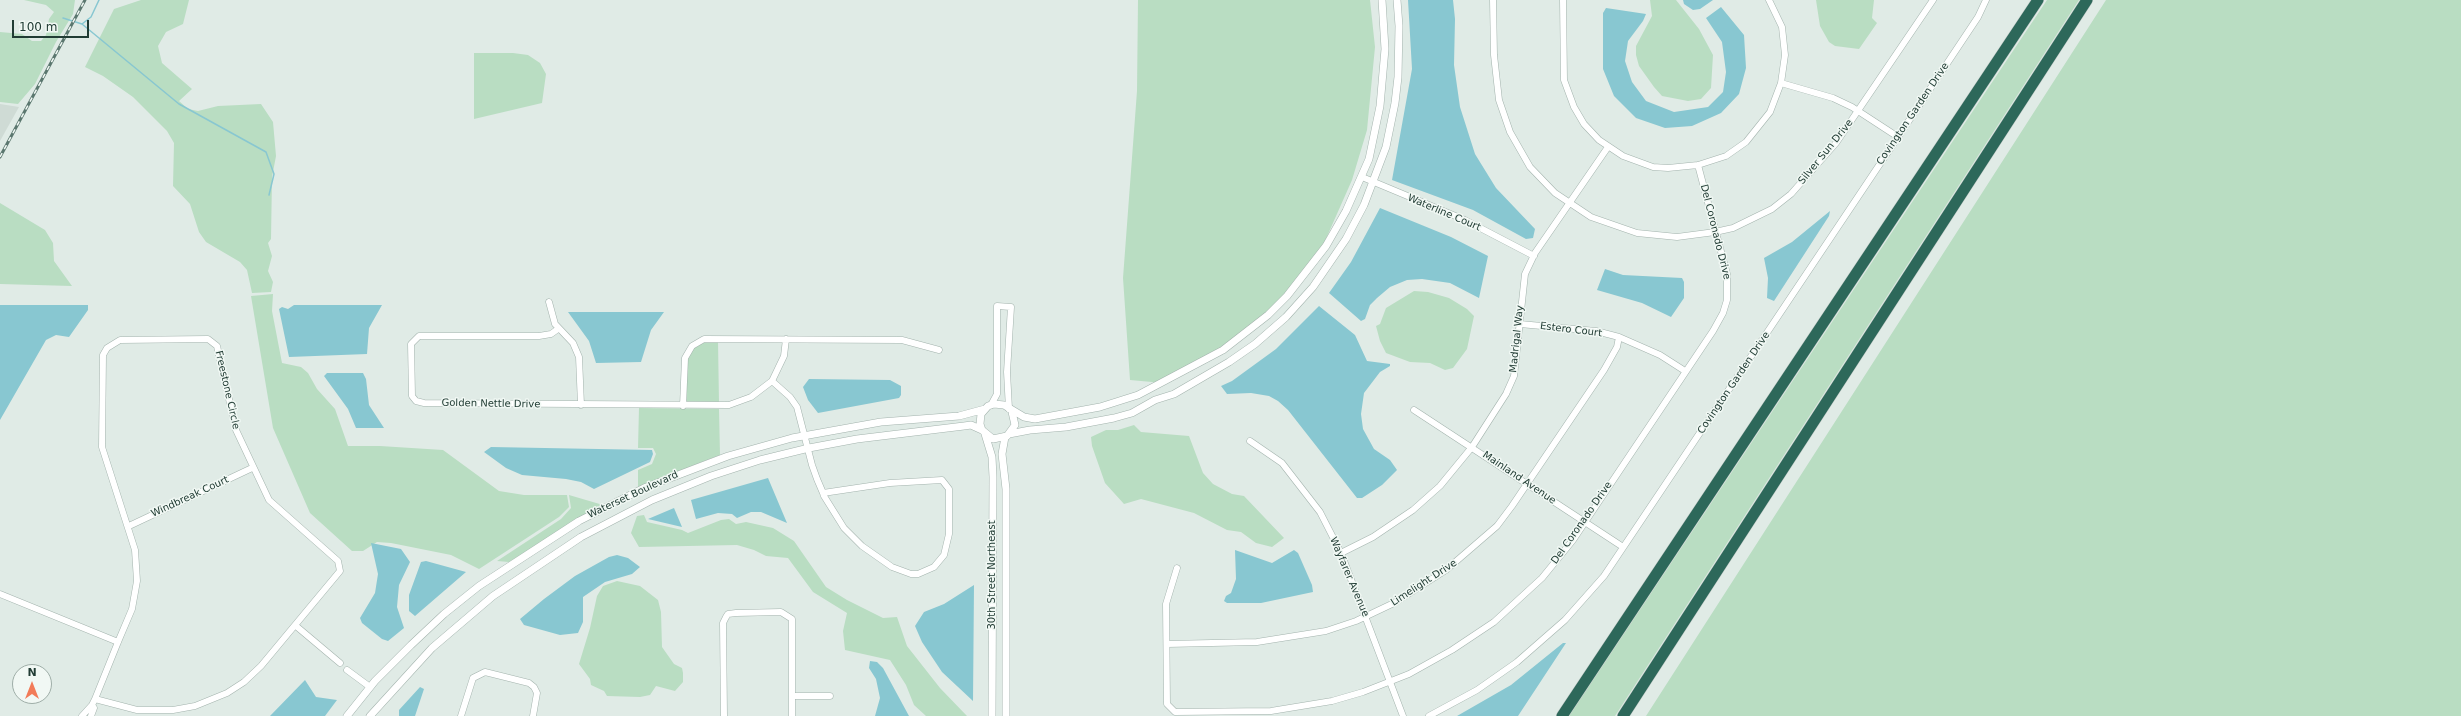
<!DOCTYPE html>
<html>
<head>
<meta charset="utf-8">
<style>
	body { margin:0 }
	#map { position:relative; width:2461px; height:716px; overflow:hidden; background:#e0ebe6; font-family:"DejaVu Sans",sans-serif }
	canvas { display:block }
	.north { position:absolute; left:12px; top:664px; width:40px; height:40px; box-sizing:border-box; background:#f1f8f4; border:1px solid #9eada7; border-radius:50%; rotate:0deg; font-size:11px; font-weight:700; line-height:16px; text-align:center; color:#213c34 }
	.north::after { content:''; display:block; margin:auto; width:14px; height:18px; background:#f27b58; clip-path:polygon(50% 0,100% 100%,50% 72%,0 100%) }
	.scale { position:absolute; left:12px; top:20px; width:77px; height:18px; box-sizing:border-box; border:2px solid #213c34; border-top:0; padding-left:5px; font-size:12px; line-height:14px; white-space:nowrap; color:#213c34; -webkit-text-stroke:3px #f1f8f4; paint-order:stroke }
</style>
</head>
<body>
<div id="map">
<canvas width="2461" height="716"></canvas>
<div class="north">N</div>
<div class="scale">100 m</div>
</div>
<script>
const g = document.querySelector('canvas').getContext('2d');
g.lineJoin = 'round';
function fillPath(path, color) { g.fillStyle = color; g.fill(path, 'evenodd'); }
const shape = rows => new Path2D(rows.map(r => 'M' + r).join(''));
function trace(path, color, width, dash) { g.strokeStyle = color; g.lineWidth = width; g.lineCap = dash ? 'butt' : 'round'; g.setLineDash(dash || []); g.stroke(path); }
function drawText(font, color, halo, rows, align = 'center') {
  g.font = font + ' "DejaVu Sans",sans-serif'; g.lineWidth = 3; g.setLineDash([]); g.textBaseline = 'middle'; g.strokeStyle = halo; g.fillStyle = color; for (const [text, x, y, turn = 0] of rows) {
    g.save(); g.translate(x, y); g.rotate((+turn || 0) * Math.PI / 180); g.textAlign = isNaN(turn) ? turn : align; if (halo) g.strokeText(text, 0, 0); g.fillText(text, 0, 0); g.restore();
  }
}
fillPath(shape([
	[0,104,19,107,0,141]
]), '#cfdbd5');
fillPath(shape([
	[24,0,75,0,73,14,56,42,35,84,18,104,0,102,0,32,22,34,32,41,41,41,46,35,49,19,54,12,46,5],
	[141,0,189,0,183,24,166,32,158,46,162,63,192,89,179,101,188,109,198,111,218,106,261,104,273,122,276,156,272,177,271,239,268,243,272,256,268,271,273,282,271,292,252,293,247,270,240,262,206,242,199,232,190,204,173,186,174,143,167,131,133,97,103,76,85,67,114,9],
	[1138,0,1370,0,1375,47,1367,130,1352,180,1317,259,1262,320,1208,360,1163,383,1130,380,1123,278,1137,91],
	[1650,0,1676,0,1699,29,1713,55,1711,88,1701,99,1688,101,1662,96,1654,87,1639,66,1636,55,1636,46,1652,16],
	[1816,0,1874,0,1872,18,1877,23,1859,49,1835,46,1829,42,1820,26],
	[2047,0,2079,0,1615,716,1569,716],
	[2106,0,2461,0,2461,716,1646,716],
	[474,53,513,53,528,55,540,63,546,74,542,103,474,119],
	[0,203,45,230,53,243,54,261,72,286,0,284],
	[1414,291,1428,292,1449,298,1467,309,1474,316,1467,349,1453,368,1445,370,1430,363,1410,362,1386,353,1380,341,1376,326,1380,324,1386,308],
	[273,294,272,311,282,363,301,367,308,373,317,389,335,409,348,446,380,446,443,450,499,491,524,495,567,495,569,507,559,517,479,569,451,555,391,543,377,542,363,551,352,551,310,513,273,428,251,296],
	[718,341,719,403,686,403,687,359,694,348,705,342],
	[639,408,719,409,720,455,638,487,638,470,652,464,656,454,653,448,638,448],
	[1134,425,1141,432,1189,436,1203,473,1213,484,1232,494,1244,496,1284,538,1272,547,1256,543,1241,532,1227,530,1194,513,1141,499,1124,504,1105,483,1092,446,1091,437,1106,430,1118,430],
	[569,495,603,505,509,562,497,561,561,519,571,508],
	[644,515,647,522,682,530,688,533,721,520,729,519,736,524,746,522,773,528,794,541,826,587,847,600,883,618,897,617,907,646,940,688,967,716,926,716,914,705,906,685,890,660,845,650,843,631,847,613,813,592,788,558,766,556,754,550,737,545,639,547,631,533,637,516],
	[617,581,640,586,658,600,661,612,662,647,674,664,682,668,683,673,683,682,675,691,656,686,650,695,640,697,607,696,604,691,591,685,590,679,579,664,590,628,597,596,603,586]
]), '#b9ddc2');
fillPath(shape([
	[1408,0,1453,0,1455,19,1454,65,1460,107,1475,154,1496,188,1535,229,1533,238,1526,239,1473,210,1392,180,1412,69],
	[1683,0,1713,0,1700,9,1693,10,1684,4],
	[1721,7,1744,35,1746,68,1739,94,1721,113,1692,126,1665,128,1636,118,1614,96,1603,69,1603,13,1606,8,1646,14,1643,21,1628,41,1625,61,1632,82,1646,101,1674,112,1708,107,1723,92,1726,72,1722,42,1706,18],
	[1380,208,1451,237,1488,256,1479,298,1450,283,1422,279,1407,280,1390,287,1377,298,1370,305,1365,319,1361,321,1329,293,1351,262],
	[1830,211,1829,216,1774,301,1767,298,1768,278,1764,258,1792,242],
	[1605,269,1623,275,1682,278,1684,282,1684,298,1671,317,1642,303,1597,290],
	[0,305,88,305,88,310,69,337,56,335,46,340,0,420],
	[294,305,382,305,369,328,367,354,289,357,279,309,282,307,288,309],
	[1319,306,1355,335,1367,361,1390,364,1390,366,1380,372,1364,393,1361,414,1363,429,1374,449,1390,460,1397,470,1382,485,1362,498,1357,498,1288,410,1278,401,1269,396,1251,393,1227,394,1221,386,1232,381,1276,349],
	[568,312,664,312,651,330,641,362,596,363,589,341],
	[327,373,363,373,366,379,369,405,384,428,356,428,348,409,324,376],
	[809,379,890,380,901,386,901,395,899,398,818,413,808,400,803,387],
	[491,447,652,450,653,454,650,462,594,489,581,482,566,479,522,475,506,468,484,452],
	[768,478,787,523,761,512,751,512,737,518,732,514,718,513,696,519,691,500],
	[674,508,682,527,648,519],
	[371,543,401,549,410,562,399,585,397,607,404,628,388,641,382,639,362,623,360,618,375,593,378,574],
	[1235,550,1272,563,1294,550,1298,553,1312,585,1313,592,1261,603,1227,603,1224,601,1226,596,1231,593,1236,579],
	[617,555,628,558,640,567,632,574,605,582,583,597,583,622,578,633,560,635,524,625,520,619,544,599,575,576,609,557],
	[426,561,466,572,415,616,409,611,409,595,421,562],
	[974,585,973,701,942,672,922,642,915,626,924,612,944,604],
	[1563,643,1566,643,1518,716,1457,716,1511,685],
	[870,661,877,662,883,668,909,716,875,716,880,698,876,679,869,668],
	[305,680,316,697,337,700,325,716,270,716],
	[420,687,424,689,415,716,399,716,399,710]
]), '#88c7d1');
trace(shape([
	[63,18,82,24,91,17,99,0],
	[82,24,179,104,266,152,274,174,269,195]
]), '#88c7d1', 1.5);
const minor = shape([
	[1493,0,1494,55,1499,100,1510,132,1530,167,1555,193,1591,217,1637,233,1677,237,1715,232,1733,228,1772,209,1791,194,1836,143,1933,0],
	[1563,0,1564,80,1574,107,1584,124,1599,140,1623,156,1653,167,1668,168,1698,165,1726,156,1746,142,1770,112,1781,83,1785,55,1782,27,1769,0],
	[1781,83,1833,98,1852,107,1898,137],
	[1362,177,1465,220,1534,256],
	[549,302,555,324,573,343,579,357,581,405],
	[1520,324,1596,331,1619,337,1660,355,1685,371],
	[558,329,551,334,539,336,419,336,411,344,412,396,416,401,424,403,729,405,751,397,772,381,784,356,786,339],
	[772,381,790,397,797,407,812,465,817,479,823,493,824,496,844,528,862,546,892,567,911,574,918,574,934,567,944,555,949,534,949,489,942,480,890,483,823,493],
	[991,405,997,394,997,306,1011,307,1007,372,1009,409],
	[683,406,685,358,692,346,704,339,902,340,939,350],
	[1414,410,1623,547],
	[1250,441,1282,463,1320,512,1341,553,1403,716],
	[129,526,252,468],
	[1341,553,1373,537,1413,510,1440,486,1472,447,1506,394,1514,376,1525,274,1535,253,1608,147],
	[1177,568,1166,604,1167,704,1175,712,1271,711,1332,701,1363,692,1409,674,1452,650,1494,622,1542,578,1573,540,1713,331,1723,313,1727,300,1727,274,1698,165],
	[0,594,118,642],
	[296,626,340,663],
	[1167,644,1257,642,1326,631,1356,621,1394,603,1446,570,1497,526,1512,506,1604,370,1617,347,1619,337],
	[347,670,370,687],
	[792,696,830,696],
	[92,705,95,699,118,642,132,609,137,581,135,550,102,447,103,355,107,348,120,340,208,339,217,346,236,430,269,500,338,561,340,571,261,666,244,682,227,693,195,706,173,710,137,710,95,699],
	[82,716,92,705,94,708,91,716],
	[461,716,473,678,485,672,529,683,534,687,537,693,533,716],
	[724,716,723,623,726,617,728,614,736,613,781,612,792,619,792,716],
	[1429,716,1477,690,1517,662,1565,620,1604,576,1898,137,1978,17,1986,0]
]);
const tertiary = shape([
	[1012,412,1015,425,1007,436,993,439,982,430,980,424,981,414,988,406,994,404,1004,405,1024,417,1035,419,1100,407,1138,395,1223,350,1268,315,1287,296,1326,246,1346,211,1369,159,1380,106,1385,49,1382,0],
	[985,434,992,457,993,477,992,716],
	[1009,434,1030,430,1066,427,1114,418,1132,413,1155,400,1174,394,1229,362,1255,344,1286,317,1313,287,1346,239,1364,205,1386,147,1395,103,1398,77,1399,26,1397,0],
	[1005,437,1002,454,1006,489,1006,716],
	[347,716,375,681,411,645,444,614,479,586,579,521,644,488,728,456,792,438,881,422,959,416,985,409],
	[370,716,432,648,493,596,581,537,652,500,711,476,760,460,809,448,857,439,964,426,971,425,982,430]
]);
const motorway = shape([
	[1562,716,2038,0],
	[1623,716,2087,0]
]);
trace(minor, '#a3b3ad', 7);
trace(tertiary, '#a3b3ad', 8);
trace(motorway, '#c1c8c6', 12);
trace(minor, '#fff', 6);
trace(tertiary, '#fff', 7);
trace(motorway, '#2d685a', 11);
const rail = shape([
	[0,157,85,0]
]);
trace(rail, '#5b776f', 3);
trace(rail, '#f1f8f4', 1.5, [4.5]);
drawText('10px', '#213c34', '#f1f8f4', [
	["Covington Garden Drive",1913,114,-56],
	["Silver Sun Drive",1826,152,-51],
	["Waterline Court",1444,213,23],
	["Del Coronado Drive",1715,232,76],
	["Estero Court",1571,330,7],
	["Madrigal Way",1517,339,-84],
	["Covington Garden Drive",1734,383,-56],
	["Freestone Circle",227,390,77],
	["Golden Nettle Drive",491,404,1],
	["Mainland Avenue",1519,478,34],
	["Waterset Boulevard",633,495,-25],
	["Windbreak Court",190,497,-25],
	["Del Coronado Drive",1582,523,-55],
	["30th Street Northeast",992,575,-90],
	["Wayfarer Avenue",1349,577,67],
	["Limelight Drive",1424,583,-33]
]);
</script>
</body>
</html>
